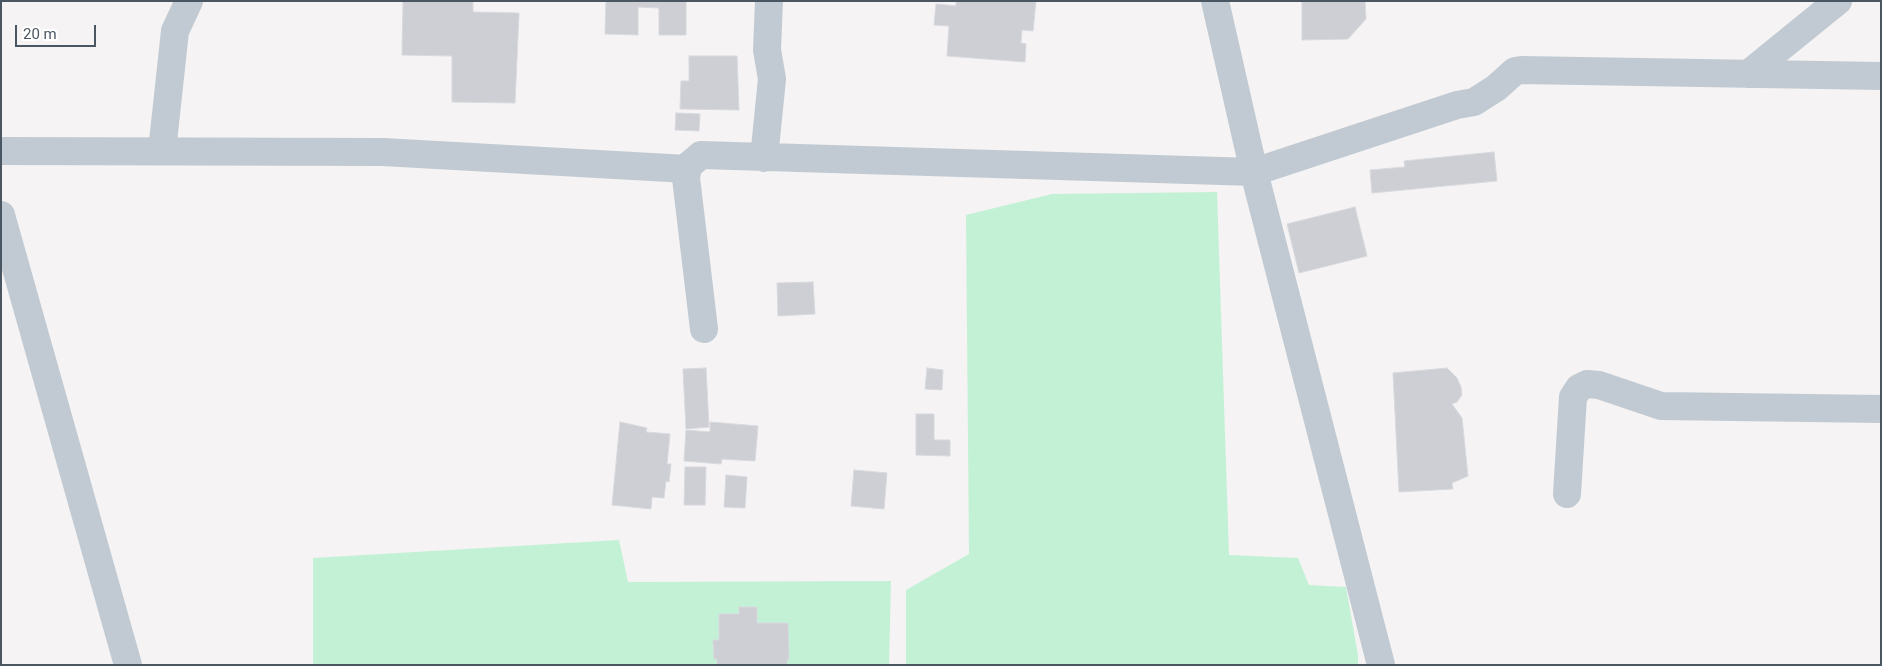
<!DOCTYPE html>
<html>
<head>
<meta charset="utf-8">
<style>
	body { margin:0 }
	#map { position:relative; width:1882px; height:666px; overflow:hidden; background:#f5f3f3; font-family:Roboto,sans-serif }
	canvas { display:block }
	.frame { position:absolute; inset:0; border:2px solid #4a5661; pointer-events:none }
	.scale { position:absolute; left:15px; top:25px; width:81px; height:22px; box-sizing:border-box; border:2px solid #4a5661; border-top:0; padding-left:6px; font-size:15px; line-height:18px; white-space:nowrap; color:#4a5661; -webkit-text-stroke:4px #fff; paint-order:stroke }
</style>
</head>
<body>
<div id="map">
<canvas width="1882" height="666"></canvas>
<div class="frame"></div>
<div class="scale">20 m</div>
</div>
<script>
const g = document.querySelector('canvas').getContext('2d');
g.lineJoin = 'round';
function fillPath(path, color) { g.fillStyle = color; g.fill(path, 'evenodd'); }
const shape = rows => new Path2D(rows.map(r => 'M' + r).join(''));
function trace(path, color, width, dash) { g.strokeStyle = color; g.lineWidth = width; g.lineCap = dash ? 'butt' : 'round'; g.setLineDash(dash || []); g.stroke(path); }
fillPath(shape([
	[1217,192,1229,555,1298,558,1309,585,1346,587,1358,655,1358,665,906,665,906,590,969,554,966,215,1052,194],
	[619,540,628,582,891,581,889,665,313,665,313,558]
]), '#c3f1d5');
const building = shape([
	[403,1,473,1,473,12,519,13,515,103,452,102,452,56,402,55,403,1],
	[606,1,686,1,686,35,659,35,659,8,638,7,638,35,605,34,606,1],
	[956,1,1036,1,1033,31,1022,30,1021,43,1026,44,1025,62,947,56,949,26,934,25,936,4,956,6,956,1],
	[1302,1,1365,1,1366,19,1348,39,1302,40,1302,1],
	[689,56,737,56,739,110,680,109,681,81,689,81,689,56],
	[676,113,700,114,699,131,675,130,676,113],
	[1494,152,1497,181,1372,193,1370,170,1405,167,1404,161,1494,152],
	[1355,207,1367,256,1299,273,1287,224,1355,207],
	[813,282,815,314,778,316,777,283,813,282],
	[706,368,709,427,686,429,683,369,706,368],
	[927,368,943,370,942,390,925,389,927,368],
	[1447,368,1457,378,1461,387,1462,395,1457,402,1452,404,1462,418,1468,476,1452,483,1453,489,1399,492,1393,373,1447,368],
	[916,414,934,414,934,440,950,440,950,456,916,455,916,414],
	[620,422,647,428,646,432,670,434,667,464,671,464,669,482,666,481,664,498,652,497,651,509,612,505,620,422],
	[710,422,758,426,755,461,722,459,721,464,684,461,686,430,710,432,710,422],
	[685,467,706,467,705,505,684,505,685,467],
	[854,470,887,473,884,509,851,506,854,470],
	[726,475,747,477,745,508,724,507,726,475],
	[739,607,757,607,757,623,788,623,789,660,787,659,787,665,717,665,717,659,714,659,713,640,719,640,719,614,739,614,739,607]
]);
fillPath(building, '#cdcfd5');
trace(building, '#d7d9de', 1);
trace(shape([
	[1215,1,1254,172,1381,665],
	[1748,74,1838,1],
	[1,151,383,152,687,169],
	[162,151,175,31,189,1],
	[764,158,772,79,767,50,769,1],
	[1,215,128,665],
	[704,329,686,178,688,166,701,155,1254,172,1457,105,1474,102,1496,88,1515,71,1521,70,1881,76],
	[1567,494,1573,397,1579,388,1587,384,1599,385,1661,406,1881,409]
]), '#c1cad2', 28);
</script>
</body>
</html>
